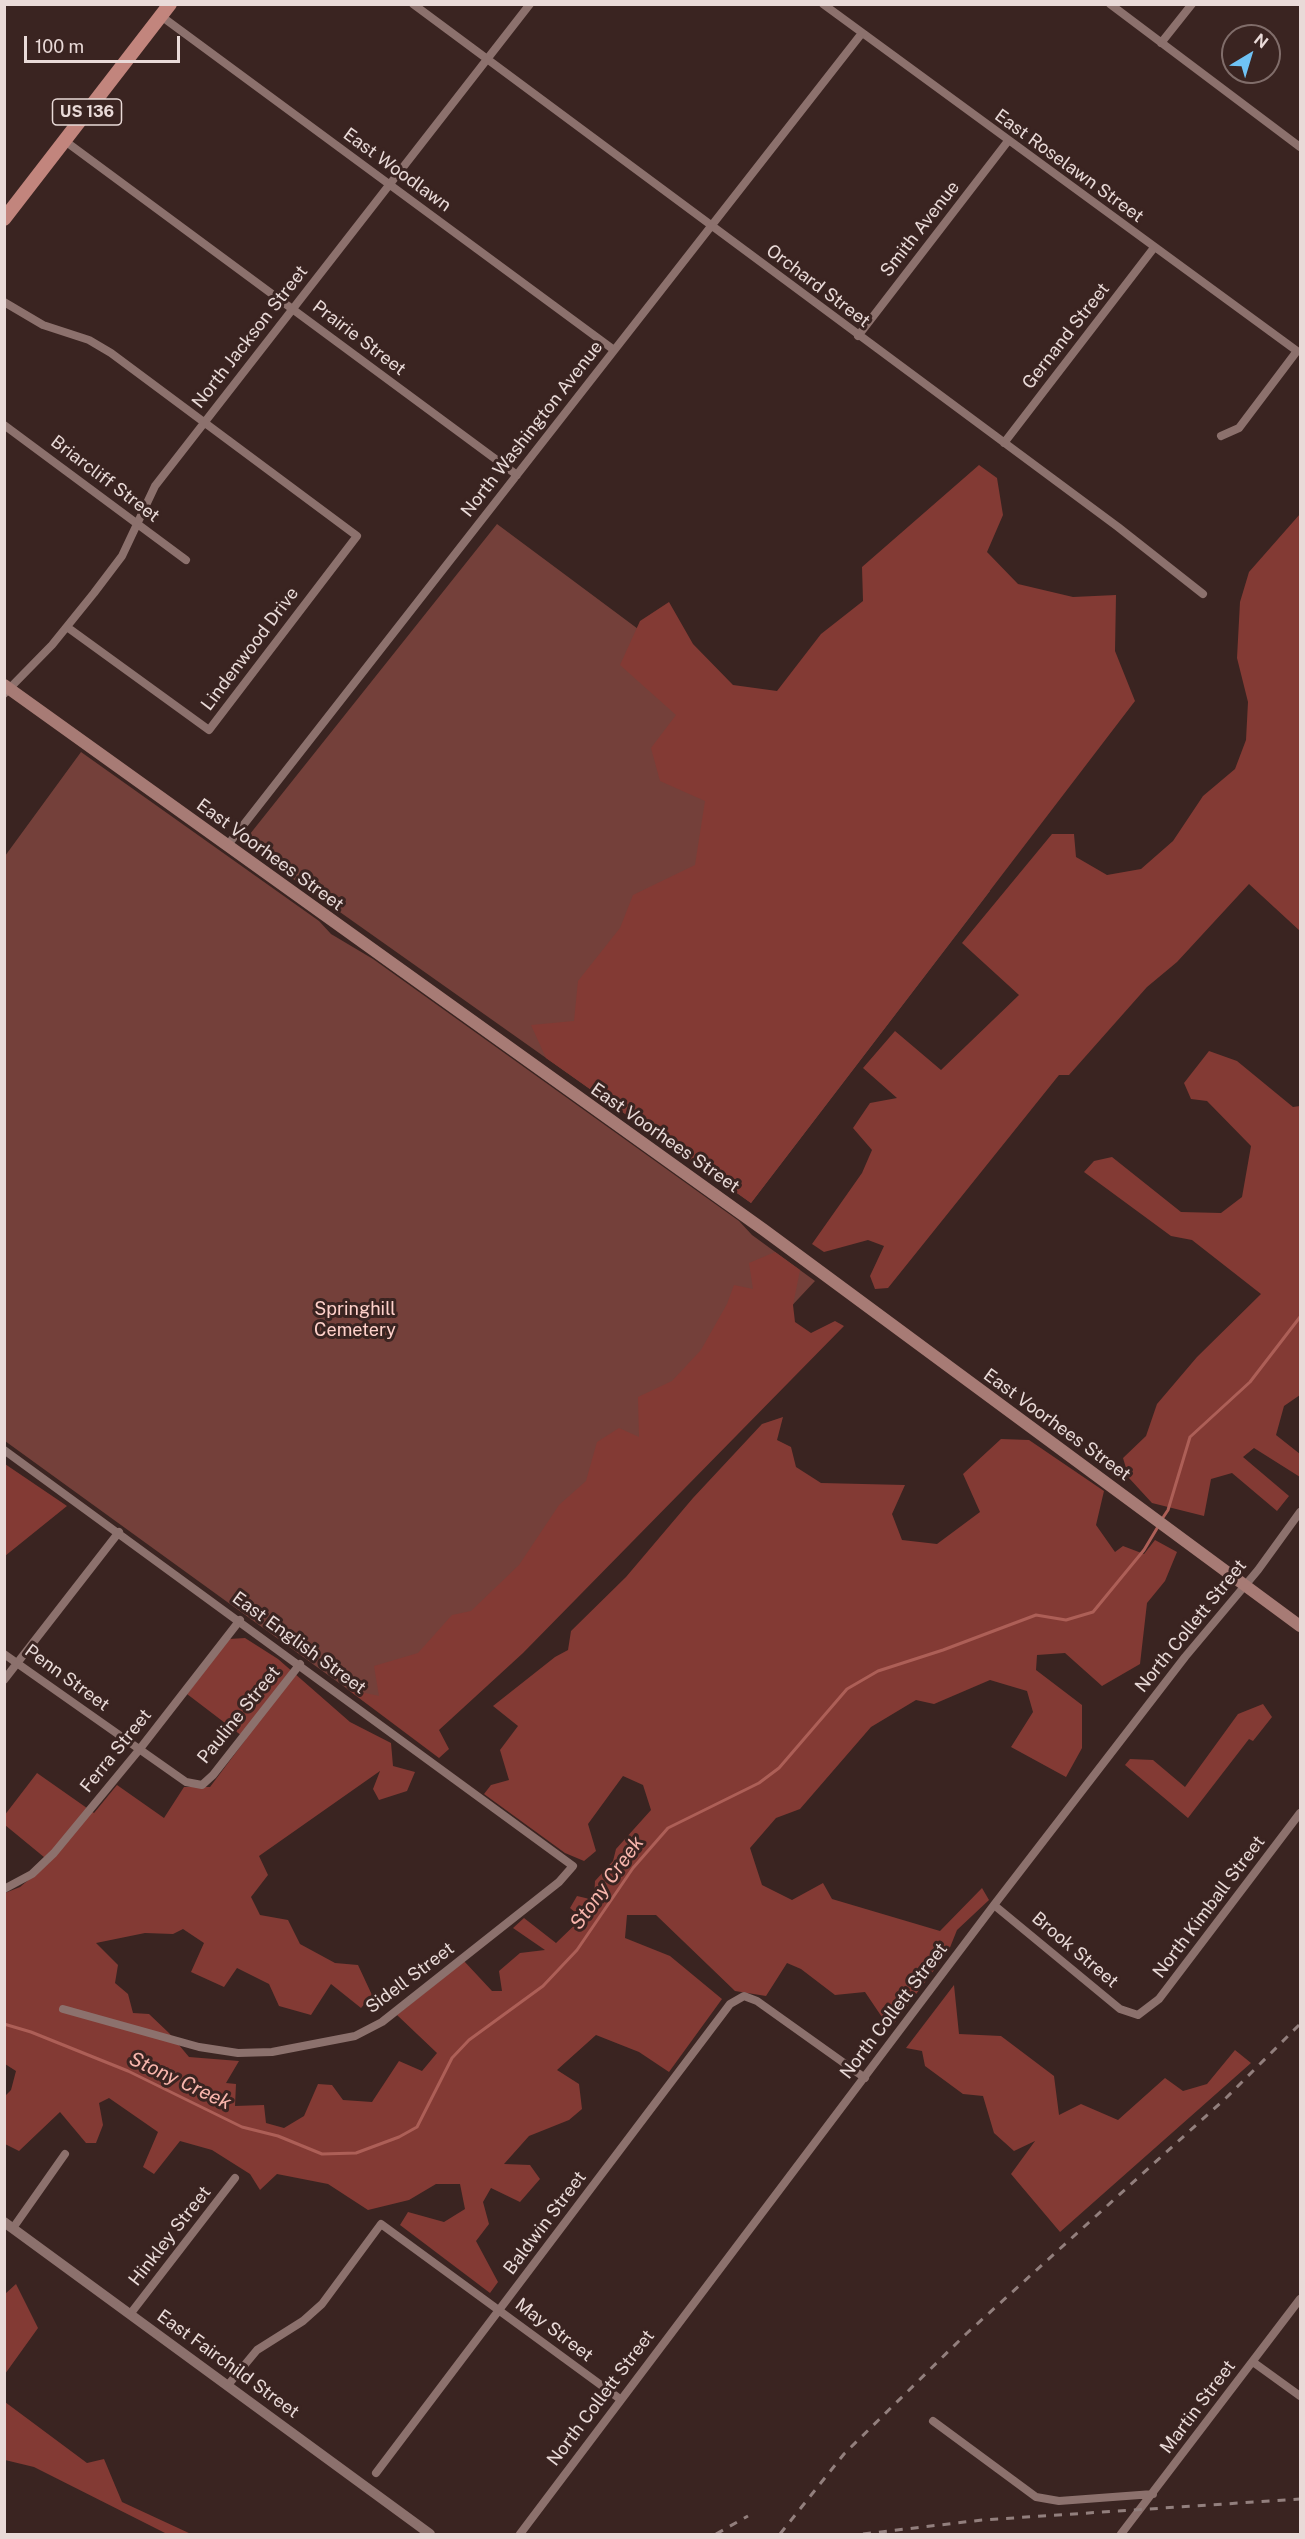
<!DOCTYPE html>
<html>
<head>
<meta charset="utf-8">
<style>
	body { margin:0 }
	#map { position:relative; width:1305px; height:2539px; overflow:hidden; background:#3a2421; font-family:"Public Sans",sans-serif }
	canvas { display:block }
	.frame { position:absolute; inset:0; border:6px solid #e9dad8; pointer-events:none }
	.north { position:absolute; left:1221px; top:24px; width:60px; height:60px; box-sizing:border-box; background:#3a2421; border:2px solid #806d6a; border-radius:50%; rotate:38deg; font-size:16px; font-weight:700; line-height:24px; text-align:center; color:#e9dad8 }
	.north::after { content:''; display:block; margin:auto; width:21px; height:27px; background:#6fc2f4; clip-path:polygon(50% 0,100% 100%,50% 72%,0 100%) }
	.scale { position:absolute; left:24px; top:36px; width:156px; height:27px; box-sizing:border-box; border:3px solid #e9dad8; border-top:0; padding-left:8px; font-size:18px; line-height:21px; white-space:nowrap; color:#e9dad8; -webkit-text-stroke:4px #3a2421; paint-order:stroke }
</style>
</head>
<body>
<div id="map">
<canvas width="1305" height="2539"></canvas>
<div class="frame"></div>
<div class="north">N</div>
<div class="scale">100 m</div>
</div>
<script>
const g = document.querySelector('canvas').getContext('2d');
g.lineJoin = 'round';
function fillPath(path, color) { g.fillStyle = color; g.fill(path, 'evenodd'); }
const shape = rows => new Path2D(rows.map(r => 'M' + r).join(''));
function trace(path, color, width, dash) { g.strokeStyle = color; g.lineWidth = width; g.lineCap = dash ? 'butt' : 'round'; g.setLineDash(dash || []); g.stroke(path); }
function drawText(font, color, halo, rows, align = 'center') {
  g.font = font + ' "Public Sans",sans-serif'; g.lineWidth = 6; g.setLineDash([]); g.textBaseline = 'middle'; g.strokeStyle = halo; g.fillStyle = color; for (const [text, x, y, turn = 0] of rows) {
    g.save(); g.translate(x, y); g.rotate((+turn || 0) * Math.PI / 180); g.textAlign = isNaN(turn) ? turn : align; if (halo) g.strokeText(text, 0, 0); g.fillText(text, 0, 0); g.restore();
  }
}
fillPath(shape([
	[497,524,990,891,751,1203,248,847,246,839],
	[81,752,319,921,331,934,373,959,739,1221,752,1235,815,1281,693,1411,386,1717,5,1441,5,856]
]), '#74403a');
fillPath(shape([
	[979,465,997,478,1003,515,987,552,1018,584,1073,597,1116,595,1115,651,1135,701,751,1203,546,1058,531,1025,574,1021,578,981,620,928,633,895,695,865,705,801,660,781,651,748,676,715,620,665,640,621,669,602,693,644,733,685,777,691,821,634,863,601,862,567],
	[1300,514,1300,931,1249,884,1177,962,1147,987,1069,1075,1059,1075,888,1288,875,1289,870,1276,884,1246,868,1240,824,1252,812,1244,862,1173,872,1150,853,1128,870,1103,897,1098,863,1068,895,1031,941,1070,1019,995,962,943,1052,834,1074,834,1076,857,1107,875,1141,869,1173,841,1203,796,1235,769,1246,740,1248,702,1237,658,1240,602,1249,572],
	[1209,1051,1237,1061,1293,1107,1300,1106,1300,1395,1284,1406,1276,1435,1300,1454,1300,1477,1254,1448,1243,1457,1289,1496,1277,1511,1232,1473,1211,1479,1204,1516,1152,1503,1129,1478,1123,1458,1146,1436,1157,1404,1197,1357,1261,1294,1192,1240,1171,1236,1084,1172,1094,1161,1112,1157,1181,1212,1221,1213,1242,1197,1251,1146,1207,1101,1191,1099,1184,1083],
	[775,1252,800,1270,793,1305,795,1322,811,1333,835,1321,844,1326,523,1653,439,1730,449,1749,439,1758,347,1689,379,1696,374,1666,418,1653,452,1615,471,1611,519,1565,559,1505,586,1481,597,1442,619,1428,639,1437,638,1397,672,1381,701,1350,727,1304,734,1285,753,1289,749,1263],
	[783,1417,777,1440,791,1447,796,1467,821,1483,905,1485,892,1514,902,1540,937,1544,980,1512,963,1474,1001,1439,1029,1440,1104,1491,1096,1525,1115,1552,1123,1546,1144,1554,1155,1540,1177,1552,1165,1581,1147,1603,1140,1664,1102,1686,1065,1653,1037,1655,1036,1670,1082,1705,1082,1748,1066,1777,1011,1747,1033,1712,1027,1691,990,1680,934,1704,916,1700,871,1727,800,1809,776,1818,750,1848,762,1885,792,1900,823,1883,832,1899,940,1931,982,1888,989,1900,957,1930,949,1950,890,2029,865,1992,835,1995,801,1969,787,1963,766,1996,735,1991,656,1915,627,1915,625,1938,670,1956,722,1999,669,2072,639,2052,596,2035,557,2070,579,2084,582,2109,569,2120,529,2136,504,2164,530,2165,540,2179,520,2202,491,2188,483,2202,489,2224,476,2241,498,2282,490,2293,400,2225,408,2212,444,2222,465,2209,460,2184,436,2184,409,2200,368,2210,328,2184,277,2174,260,2190,250,2174,212,2150,180,2141,154,2174,143,2167,158,2132,109,2098,99,2103,103,2125,96,2143,86,2143,60,2112,19,2151,5,2144,5,2096,11,2090,16,2071,5,2064,5,1893,20,1887,50,1862,5,1825,4,1816,37,1773,94,1813,117,1785,164,1818,184,1787,210,1787,246,1739,187,1694,229,1639,245,1638,278,1659,350,1722,391,1743,393,1766,415,1772,407,1791,379,1800,373,1789,380,1771,259,1856,268,1875,251,1897,260,1915,288,1920,300,1944,335,1963,358,1965,372,1995,361,2008,331,1984,311,2015,279,2006,269,1984,237,1968,224,1987,191,1972,204,1943,183,1929,173,1934,145,1933,96,1943,118,1965,115,1983,128,1994,133,2013,149,2014,169,2033,189,2057,239,2061,226,2083,236,2084,235,2106,264,2105,266,2123,284,2128,304,2116,318,2084,332,2085,343,2100,372,2102,399,2061,422,2071,437,2053,397,2015,464,1961,492,1991,502,1991,499,1971,520,1953,545,1950,513,1928,524,1918,556,1943,582,1918,570,1908,577,1896,594,1900,595,1881,613,1861,616,1849,651,1810,643,1785,623,1776,588,1824,596,1851,584,1861,565,1853,484,1794,491,1785,509,1780,500,1750,518,1726,493,1706,555,1657,568,1650,571,1631,626,1577,693,1498,762,1424],
	[5,1464,67,1506,5,1556,4,1556],
	[1263,1704,1272,1717,1253,1741,1249,1739,1188,1818,1125,1765,1130,1759,1153,1760,1185,1787,1238,1714],
	[954,1985,959,2034,1001,2036,1054,2076,1059,2115,1081,2104,1118,2120,1165,2078,1183,2091,1207,2084,1235,2050,1251,2063,1060,2232,1011,2174,1035,2141,1014,2151,994,2133,983,2096,963,2094,925,2066,922,2051,906,2048],
	[16,2284,38,2328,5,2374,5,2294],
	[5,2402,87,2463,104,2459,122,2502,191,2534,167,2534,34,2467,5,2460]
]), '#833a34');
trace(shape([
	[1162,1519,1168,1510,1190,1437,1250,1382,1300,1317],
	[4,2024,31,2032,128,2071,242,2127,278,2136,322,2154,356,2153,399,2137,417,2127,452,2058,469,2040,543,1986,577,1950,633,1868,668,1828,759,1783,779,1768,847,1689,878,1671,943,1650,1036,1615,1066,1620,1093,1612,1144,1550,1159,1525]
]), '#ad5f57', 3);
trace(shape([
	[413,4,1118,527,1203,594],
	[823,4,1297,351,1239,428,1221,436],
	[1110,4,1300,147],
	[161,16,614,350],
	[1161,43,1192,4],
	[65,141,517,475],
	[4,302,43,325,89,340,111,353,357,536,209,730,67,627],
	[858,336,1008,141],
	[4,425,186,560],
	[1004,443,1153,249],
	[4,694,52,645,94,593,122,556,155,486,530,4],
	[227,846,862,33],
	[4,1450,573,1866,559,1882,382,2022,355,2036,272,2052,238,2053,199,2047,63,2009],
	[4,1654,186,1782,202,1785,213,1775,300,1664],
	[4,1680,119,1532],
	[4,1889,32,1874,54,1853,139,1750,240,1620],
	[994,1905,1120,2009,1138,2015,1159,1999,1300,1813],
	[13,2228,65,2154],
	[131,2313,235,2178],
	[1253,2362,1300,2396],
	[228,2385,257,2350,303,2321,322,2304,381,2224,620,2399],
	[933,2421,1036,2497,1059,2501,1153,2494],
	[376,2473,730,2004,744,1996,757,2001,865,2078],
	[520,2534,994,1905,1185,1657,1258,1570,1300,1512],
	[1121,2534,1300,2299]
]), '#8c716d', 8);
trace(shape([
	[4,2222,430,2534]
]), '#8c716d', 10);
trace(shape([
	[4,685,764,1230,1300,1626]
]), '#a77b75', 12);
trace(shape([
	[4,219,170,4]
]), '#c2857d', 14);
trace(shape([
	[716,2534,748,2516],
	[780,2534,844,2454,966,2334,1227,2097,1300,2024],
	[863,2534,982,2520,1300,2499]
]), '#927f7d', 3, [8, 8]);
for (const [x, y, w] of [
	[87,112,69]
]) { const box = new Path2D(); box.roundRect(x - w / 2, y - 13, w, 26, 4.5); g.fillStyle = '#3a2421'; g.fill(box); trace(box, '#e9dad8', 1.5); }
drawText('bold 16px', '#e9dad8', null, [
	["US 136",87,112]
]);
drawText('18px', '#e9dad8', '#3a2421', [
	["East Roselawn Street",1069,166,36],
	["East Woodlawn",397,170,36],
	["Smith Avenue",920,229,-52],
	["Orchard Street",818,286,37],
	["Gernand Street",1066,336,-52],
	["North Jackson Street",250,337,-52],
	["Prairie Street",359,338,37],
	["North Washington Avenue",532,429,-52],
	["Briarcliff Street",105,479,37],
	["Lindenwood Drive",250,649,-53],
	["East Voorhees Street",270,855,36],
	["East Voorhees Street",665,1138,35],
	["East Voorhees Street",1057,1425,36],
	["North Collett Street",1191,1626,-51],
	["East English Street",299,1643,36],
	["Penn Street",67,1678,36],
	["Pauline Street",239,1715,-51],
	["Ferra Street",116,1751,-51],
	["North Kimball Street",1209,1907,-53],
	["Brook Street",1075,1950,40],
	["Sidell Street",410,1978,-37],
	["North Collett Street",894,2011,-53],
	["Baldwin Street",545,2223,-53],
	["Hinkley Street",170,2236,-52],
	["May Street",554,2330,37],
	["East Fairchild Street",228,2364,36],
	["North Collett Street",601,2398,-53],
	["Martin Street",1198,2407,-53]
]);
drawText('18px', '#ffd1ca', '#3a2421', [
	["Springhill",355,1309],
	["Cemetery",355,1330]
]);
drawText('italic 20px', '#f8b5ac', '#3a2421', [
	["Stony Creek",607,1883,-54],
	["Stony Creek",180,2081,25]
]);
</script>
</body>
</html>
